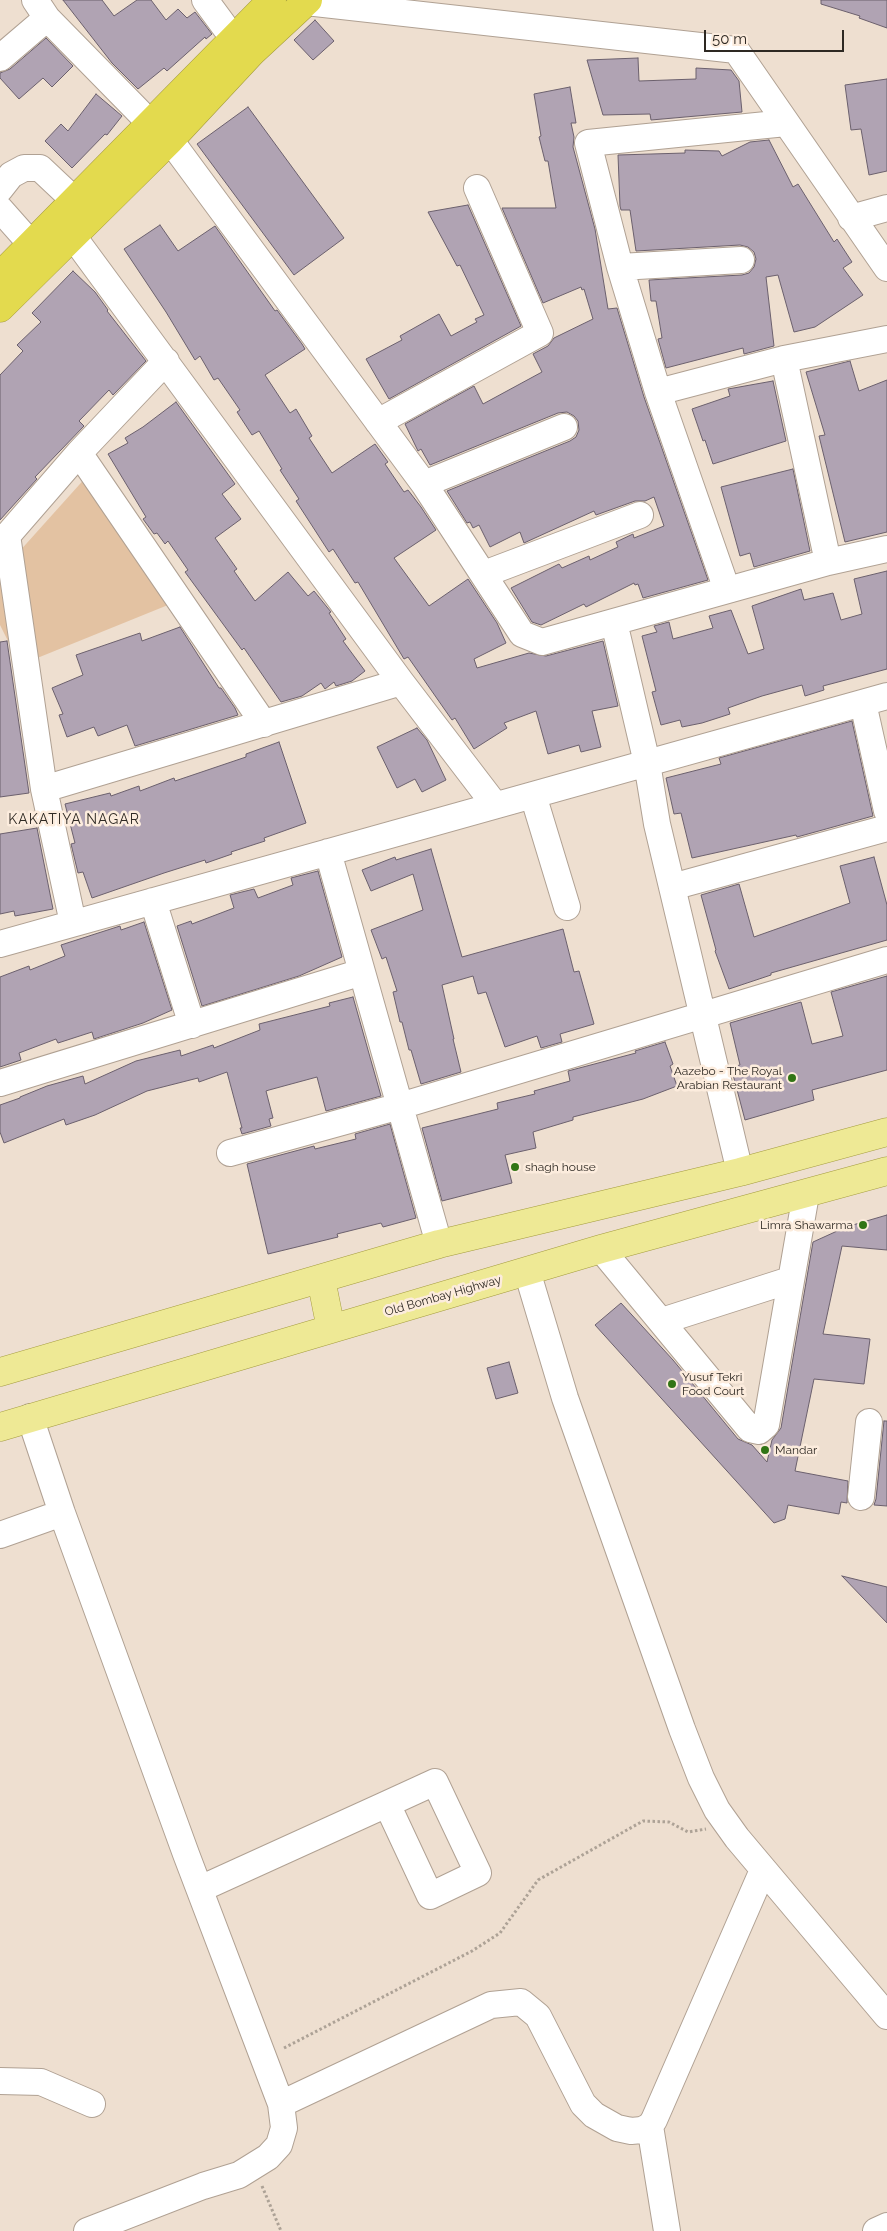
<!DOCTYPE html>
<html>
<head>
<meta charset="utf-8">
<style>
	body { margin:0 }
	#map { position:relative; width:887px; height:2231px; overflow:hidden; background:#eedfd0; font-family:Raleway,sans-serif }
	canvas { display:block }
	.scale { position:absolute; left:704px; top:30px; width:140px; height:22px; box-sizing:border-box; border:2px solid #2e2923; border-top:0; padding-left:6px; font-size:15px; line-height:18px; white-space:nowrap; color:#2e2923; -webkit-text-stroke:4px #fcecdd; paint-order:stroke }
</style>
</head>
<body>
<div id="map">
<canvas width="887" height="2231"></canvas>
<div class="scale">50 m</div>
</div>
<script>
const g = document.querySelector('canvas').getContext('2d');
g.lineJoin = 'round';
function fillPath(path, color) { g.fillStyle = color; g.fill(path, 'evenodd'); }
const shape = rows => new Path2D(rows.map(r => 'M' + r).join(''));
function trace(path, color, width, dash) { g.strokeStyle = color; g.lineWidth = width; g.lineCap = dash ? 'butt' : 'round'; g.setLineDash(dash || []); g.stroke(path); }
function drawText(font, color, halo, rows, align = 'center') {
  g.font = font + ' Raleway,sans-serif'; g.lineWidth = 5; g.setLineDash([]); g.textBaseline = 'middle'; g.strokeStyle = halo; g.fillStyle = color; for (const [text, x, y, turn = 0] of rows) {
    g.save(); g.translate(x, y); g.rotate((+turn || 0) * Math.PI / 180); g.textAlign = isNaN(turn) ? turn : align; if (halo) g.strokeText(text, 0, 0); g.fillText(text, 0, 0); g.restore();
  }
}
fillPath(shape([
	[88,475,168,605,20,665,0,625,0,573]
]), '#e3c2a2');
const building = shape([
	[63,0,102,0,114,16,137,0,151,0,166,20,178,9,187,18,195,12,212,34,206,39,205,37,167,71,164,68,138,89,112,63,63,0],
	[821,0,887,0,887,28,859,18,860,16,821,4,821,0],
	[315,20,334,41,313,60,294,40,315,20],
	[46,38,73,66,52,87,43,78,19,99,0,78,0,73,10,69,46,38],
	[638,58,639,81,696,79,696,68,731,70,739,81,742,112,651,120,650,114,603,115,587,60,638,58],
	[887,79,887,171,869,175,861,129,851,130,845,85,887,79],
	[570,87,576,123,571,123,574,137,573,147,595,229,608,309,617,308,644,397,708,580,643,598,638,584,635,585,634,583,586,607,584,604,541,625,532,622,511,588,559,564,562,568,589,556,590,560,618,547,616,542,633,534,634,538,664,526,654,497,645,501,635,501,596,515,594,511,524,543,520,532,490,547,479,525,473,528,470,522,467,523,447,491,570,441,576,437,579,430,578,421,574,416,567,412,558,413,430,465,421,449,418,451,405,424,474,386,483,404,542,372,533,354,548,346,554,338,593,319,584,289,582,290,581,287,543,303,502,208,556,208,548,161,545,161,539,137,541,136,534,94,570,87],
	[96,94,122,116,107,135,105,134,72,168,45,141,61,124,68,131,96,94],
	[248,107,344,238,294,275,197,144,248,107],
	[769,140,793,187,798,184,834,242,837,239,852,262,843,268,863,295,815,327,794,332,778,275,766,277,774,346,744,354,743,348,666,368,658,339,662,338,656,301,651,301,649,280,742,275,749,273,754,267,756,259,754,252,748,247,740,245,636,251,630,210,621,210,620,206,618,155,685,153,685,150,719,151,722,156,750,142,769,140],
	[468,205,521,326,389,399,366,359,402,340,400,336,439,314,451,336,477,322,475,319,484,315,460,265,457,266,428,212,468,205],
	[160,225,178,251,215,226,275,311,277,310,302,344,305,349,265,375,290,413,296,409,312,436,309,438,332,473,375,444,388,462,385,464,404,492,408,490,421,507,436,530,394,558,429,606,468,579,497,623,506,643,474,659,477,668,529,653,546,656,603,641,618,706,592,711,601,747,581,752,579,745,548,754,536,711,504,723,507,728,474,749,455,718,452,720,408,657,404,659,358,582,355,583,333,549,329,552,309,521,296,501,299,499,280,470,282,469,259,431,252,435,237,412,240,410,218,378,214,380,200,356,195,360,166,312,124,249,160,225],
	[73,271,95,292,108,310,107,311,146,361,113,395,109,390,79,421,84,426,35,477,37,479,0,520,0,375,23,351,17,345,41,322,32,313,73,271],
	[850,361,859,391,887,380,887,532,845,542,819,436,825,435,806,372,850,361],
	[773,381,786,441,713,464,705,440,703,441,692,409,730,396,728,389,773,381],
	[176,402,235,484,222,494,241,519,215,538,237,569,234,571,255,601,288,572,308,596,314,591,331,612,329,613,346,639,343,641,365,671,352,681,336,686,334,682,325,689,321,683,302,696,281,702,244,648,242,650,185,572,188,570,168,541,165,544,157,533,154,534,143,519,146,517,108,454,128,443,125,438,143,427,176,402],
	[793,469,810,551,754,567,750,553,740,556,721,487,793,469],
	[887,571,887,669,823,686,824,690,805,696,802,685,762,696,728,708,730,714,702,723,682,727,680,720,661,725,652,692,656,691,642,636,657,632,654,626,669,622,673,639,713,628,709,616,731,610,748,654,764,649,752,606,801,589,804,600,833,593,841,620,862,614,854,579,887,571],
	[180,627,219,688,221,688,235,708,238,715,135,746,127,725,98,736,94,727,67,737,59,715,63,714,52,688,83,675,76,655,140,633,142,641,180,627],
	[7,641,29,793,0,797,0,642,7,641],
	[852,721,873,816,797,837,796,835,692,858,681,813,674,814,666,778,721,764,719,758,852,721],
	[417,728,427,740,446,780,422,792,415,779,397,788,377,747,417,728],
	[279,742,306,823,264,838,265,841,231,852,232,854,206,863,205,860,164,873,92,898,83,872,78,873,71,844,75,843,65,804,110,793,111,796,139,786,140,791,174,778,175,781,246,757,246,754,279,742],
	[37,828,53,909,15,916,14,911,0,914,0,834,37,828],
	[431,849,462,957,563,929,574,972,579,971,594,1024,560,1034,562,1042,541,1048,537,1036,505,1047,486,992,478,994,473,976,442,985,454,1039,453,1039,461,1072,421,1084,411,1050,409,1050,402,1022,400,1022,393,992,397,991,386,957,382,959,371,930,423,910,413,874,371,891,362,870,395,857,396,860,431,849],
	[874,857,887,905,887,940,771,973,771,975,729,989,715,951,716,950,701,895,739,884,754,937,850,903,840,866,874,857],
	[318,871,342,957,299,976,202,1006,177,926,191,921,192,924,234,908,230,895,254,889,258,898,293,885,291,878,318,871],
	[144,922,172,1010,143,1023,94,1039,92,1032,58,1043,56,1039,19,1053,21,1060,0,1067,0,977,29,966,30,970,65,956,61,945,120,926,121,930,144,922],
	[887,976,887,1070,812,1090,814,1100,745,1120,731,1067,740,1065,730,1023,801,1002,812,1044,843,1036,831,992,887,976],
	[353,997,381,1096,326,1111,317,1077,269,1090,266,1091,273,1118,269,1119,271,1126,242,1134,240,1128,242,1128,227,1072,199,1082,198,1078,147,1091,95,1115,66,1125,64,1119,4,1143,0,1132,0,1105,20,1098,20,1097,47,1086,83,1076,85,1084,136,1061,180,1050,181,1056,213,1045,214,1048,260,1030,259,1024,330,1006,329,1003,353,997],
	[665,1042,673,1064,670,1066,677,1086,643,1099,573,1117,573,1120,533,1132,536,1148,505,1155,512,1183,442,1201,422,1128,498,1109,497,1103,535,1094,534,1091,570,1081,568,1071,636,1053,635,1051,665,1042],
	[390,1124,416,1218,383,1227,381,1223,337,1234,338,1237,268,1254,247,1164,314,1146,315,1149,356,1139,355,1134,390,1124],
	[887,1215,887,1250,842,1246,823,1334,870,1339,864,1384,814,1379,795,1471,848,1481,847,1503,841,1502,839,1514,788,1505,785,1519,774,1523,595,1325,621,1303,673,1360,738,1439,752,1445,767,1462,772,1440,781,1428,813,1242,846,1227,887,1215],
	[509,1362,518,1393,496,1399,487,1368,509,1362],
	[884,1421,887,1421,887,1506,874,1505,876,1499,884,1421],
	[842,1576,887,1587,887,1623,842,1576]
]);
fillPath(building, '#b0a3b3');
trace(building, '#6b606d', 1);
const minor = shape([
	[35,0,47,18,150,123],
	[205,0,233,38],
	[306,2,736,50,887,268],
	[0,58,47,18],
	[170,140,424,484,522,634,542,642,828,562,887,549],
	[0,189,11,175,24,168,40,168,74,200],
	[0,209,31,244],
	[851,218,887,208],
	[72,235,401,682,495,805],
	[620,267,741,260],
	[784,359,828,562],
	[658,392,784,359,887,339],
	[378,422,540,333,477,188],
	[79,453,264,724],
	[424,484,564,427],
	[7,535,44,789,73,923],
	[0,544,79,453,166,361],
	[484,574,640,515],
	[727,590,658,392,620,267,588,143,786,123],
	[614,622,647,763,657,824,740,1172],
	[863,703,887,811],
	[44,789,401,682],
	[533,795,567,907],
	[328,852,439,1244],
	[672,887,887,828],
	[153,901,192,1025],
	[0,944,887,696],
	[0,1083,362,972],
	[230,1153,400,1106,887,960],
	[601,1249,750,1429,759,1431,766,1425,806,1194],
	[527,1271,565,1398,682,1729,701,1778,717,1810,737,1838,887,2016],
	[662,1321,790,1280],
	[30,1417,62,1513,186,1854,281,2104,284,2128,279,2145,268,2157,239,2175,203,2186,87,2231],
	[861,1497,869,1422],
	[0,1535,62,1513],
	[200,1889,387,1804,435,1782,478,1873,430,1896,387,1804],
	[0,2081,41,2082,92,2104],
	[281,2104,491,2005,521,2002,538,2016,583,2104,594,2115,617,2128,631,2131,642,2130,650,2126,654,2120,763,1870],
	[650,2126,667,2231],
	[876,2231,887,2226]
]);
const major = shape([
	[321,1279,331,1329],
	[0,1372,439,1244,740,1172,887,1132],
	[0,1427,601,1249,887,1171]
]);
const highway = shape([
	[0,276,272,0],
	[0,308,170,140,252,52,308,0]
]);
trace(minor, '#b0a193', 28);
trace(major, '#a49c3f', 29);
trace(highway, '#a49c3f', 29);
trace(shape([
	[284,2048,472,1951,500,1933,538,1880,643,1821,669,1822,688,1832,706,1829],
	[262,2186,281,2231]
]), '#ada296', 3, [2.5, 2.5]);
trace(minor, '#fff', 26);
trace(major, '#eee995', 28);
trace(highway, '#e3da4e', 28);
for (const [x, y, r, color] of [
	[792,1078,5,"#317515"],
	[515,1167,5,"#317515"],
	[863,1225,5,"#317515"],
	[672,1384,5,"#317515"],
	[765,1450,5,"#317515"]
]) { const dot = new Path2D(); dot.arc(x, y, r, 0, 2 * Math.PI); g.fillStyle = color; g.fill(dot); trace(dot, '#fcecdd', 2); }
drawText('12px', '#2e2923', '#fcecdd', [
	["Aazebo - The Royal",782,1071,"right"],
	["Arabian Restaurant",782,1085,"right"],
	["shagh house",525,1167],
	["Limra Shawarma",853,1225,"right"],
	["Yusuf Tekri",682,1377],
	["Food Court",682,1391],
	["Mandar",775,1450]
], 'left');
drawText('12px', '#2e2923', '#fcecdd', [
	["Old Bombay Highway",443,1296,-16]
]);
g.letterSpacing = '1px';
drawText('14px', '#2e2923', '#fcecdd', [
	["KAKATIYA NAGAR",74,820]
]);
g.letterSpacing = '0px';
</script>
</body>
</html>
